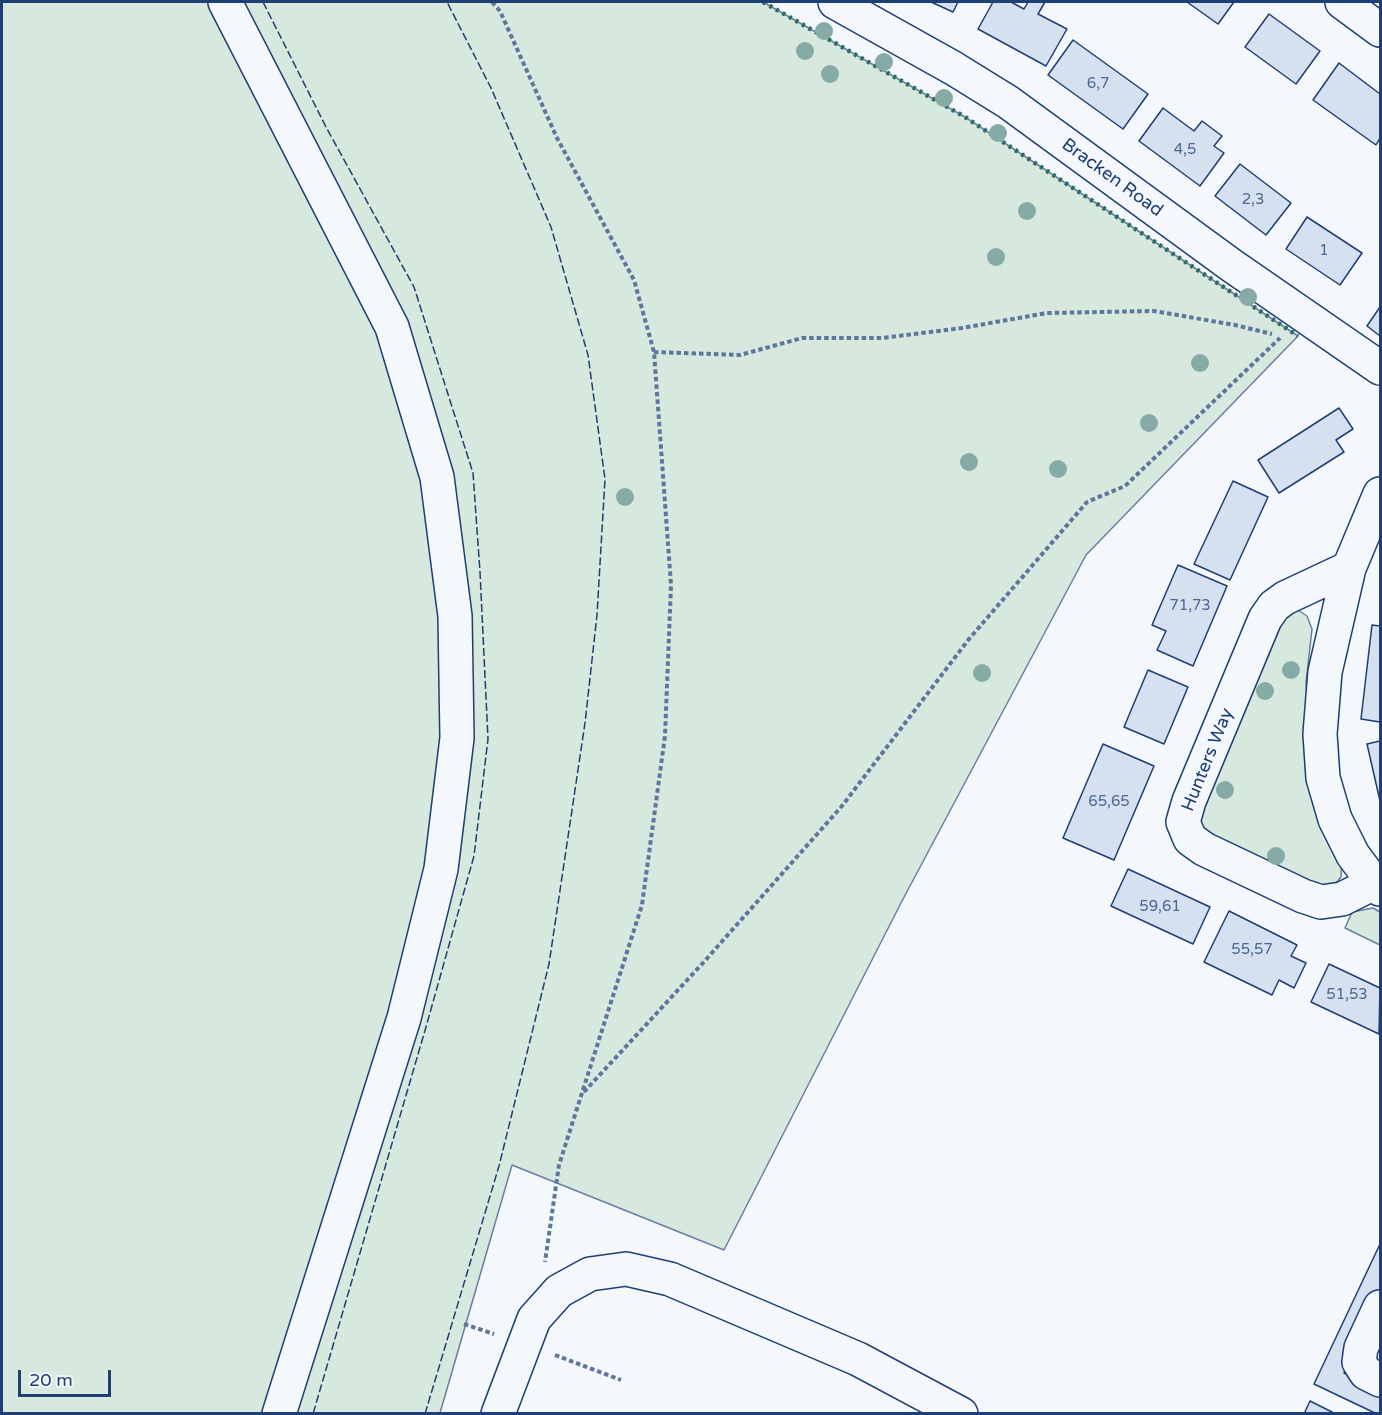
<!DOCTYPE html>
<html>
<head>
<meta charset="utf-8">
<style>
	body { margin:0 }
	#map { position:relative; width:1382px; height:1415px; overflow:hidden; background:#f4f7fb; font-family:"Varela Round",sans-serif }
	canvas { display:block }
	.frame { position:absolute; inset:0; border:3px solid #1d3f73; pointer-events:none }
	.scale { position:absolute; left:18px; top:1370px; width:93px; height:27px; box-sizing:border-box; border:3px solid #1d3f73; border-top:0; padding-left:8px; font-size:18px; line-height:21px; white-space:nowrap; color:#1d3f73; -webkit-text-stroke:4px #f4f7fb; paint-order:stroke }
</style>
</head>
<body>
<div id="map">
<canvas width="1382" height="1415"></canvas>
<div class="frame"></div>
<div class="scale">20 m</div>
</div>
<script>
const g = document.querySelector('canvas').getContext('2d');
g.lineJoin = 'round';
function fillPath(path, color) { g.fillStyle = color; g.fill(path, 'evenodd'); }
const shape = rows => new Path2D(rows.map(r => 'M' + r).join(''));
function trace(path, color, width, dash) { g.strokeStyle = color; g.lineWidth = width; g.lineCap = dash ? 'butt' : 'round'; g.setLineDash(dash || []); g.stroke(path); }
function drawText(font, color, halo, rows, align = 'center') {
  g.font = font + ' "Varela Round",sans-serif'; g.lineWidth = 4.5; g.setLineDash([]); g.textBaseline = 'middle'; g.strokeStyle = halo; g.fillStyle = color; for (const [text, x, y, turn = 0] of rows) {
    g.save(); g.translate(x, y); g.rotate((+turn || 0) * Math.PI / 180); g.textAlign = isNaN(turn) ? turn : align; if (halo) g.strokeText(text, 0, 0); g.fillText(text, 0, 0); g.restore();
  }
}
const green = shape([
	[2,2,763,2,965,117,1298,336,1086,555,902,901,724,1250,512,1165,440,1413,2,1414,2,2],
	[1298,610,1307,616,1312,629,1306,683,1310,733,1342,860,1341,877,1336,883,1328,889,1206,840,1196,815,1281,616,1298,610],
	[1373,908,1380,912,1380,945,1345,928,1352,912,1373,908]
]);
fillPath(green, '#d7e8df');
trace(green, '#687fa3', 1.5);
const building = shape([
	[931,2,958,2,953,12,931,2],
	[993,2,1011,2,1024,9,1028,2,1045,2,1038,14,1067,29,1046,66,978,29,993,2],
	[1187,2,1234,2,1218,24,1187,2],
	[1269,14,1320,51,1296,84,1245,47,1269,14],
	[1073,40,1148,94,1123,129,1048,75,1073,40],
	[1339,63,1380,94,1380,138,1376,145,1313,100,1339,63],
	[1163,108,1194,131,1202,121,1222,136,1214,146,1224,153,1200,186,1139,141,1163,108],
	[1240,164,1291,203,1266,235,1215,196,1240,164],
	[1307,217,1362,253,1340,285,1286,249,1307,217],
	[1380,307,1380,336,1367,326,1380,307],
	[1339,408,1353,429,1336,440,1344,452,1279,493,1258,460,1339,408],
	[1233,481,1268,497,1230,580,1194,564,1233,481],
	[1178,565,1227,586,1193,666,1157,650,1166,631,1152,625,1178,565],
	[1372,625,1380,626,1380,722,1361,719,1372,625],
	[1148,670,1188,687,1164,744,1124,727,1148,670],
	[1380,741,1380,801,1367,744,1380,741],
	[1103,744,1154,766,1114,860,1063,838,1103,744],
	[1128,869,1210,907,1193,944,1111,906,1128,869],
	[1229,911,1297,945,1291,956,1306,963,1294,988,1279,980,1272,995,1204,962,1229,911],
	[1329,964,1380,988,1379,1034,1311,1002,1329,964],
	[1380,1244,1380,1296,1344,1373,1380,1390,1380,1414,1377,1414,1314,1384,1380,1244],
	[1310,1401,1336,1414,1304,1414,1310,1401]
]);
fillPath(building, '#d5e0f0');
trace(building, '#1d3f73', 1.5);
const minor = shape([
	[225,2,392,327,437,477,455,616,457,738,441,869,404,1018,279,1414],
	[835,2,953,68,1008,102,1231,265,1380,368],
	[1342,2,1380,30],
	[1380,494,1349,568,1325,672,1320,734,1323,778,1335,819,1353,855,1374,883,1380,889],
	[1349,568,1285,598,1274,606,1265,619,1189,801,1183,822,1190,839,1204,849,1303,896,1321,902,1342,899,1374,883],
	[1380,1307,1361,1348,1359,1362,1366,1373,1380,1380],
	[498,1414,534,1319,559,1291,590,1274,626,1269,670,1279,858,1359,961,1414]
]);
trace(minor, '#1d3f73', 36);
trace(shape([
	[492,2,500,11,557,138,634,280,654,352,671,585,665,736,642,905,559,1165,545,1262],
	[654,352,740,355,802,338,882,338,962,328,1047,313,1154,311,1235,325,1272,334],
	[584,1092,702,964,842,806,969,639,1087,502,1125,486,1280,338],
	[464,1324,494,1334],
	[555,1355,621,1380]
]), '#5e769c', 4, [4.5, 3]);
trace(minor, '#f4f7fb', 33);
trace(shape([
	[763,2,965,117,1298,336]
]), '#2c6c60', 4.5, [3, 4.5]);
trace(shape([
	[263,2,326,127,414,287,473,473,480,572,488,739,474,856,426,1027,313,1414],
	[425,1414,499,1166,549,964,585,723,597,615,605,479,588,355,551,227,491,88,447,2]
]), '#1d3f73', 1.5, [8, 3]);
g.fillStyle = '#86aba6';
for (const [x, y] of [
	[824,31],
	[805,51],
	[884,62],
	[830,74],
	[944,98],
	[998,133],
	[1027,211],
	[996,257],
	[1248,297],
	[1200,363],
	[1149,423],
	[969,462],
	[1058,469],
	[625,497],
	[1291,670],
	[982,673],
	[1265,691],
	[1225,790],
	[1276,856]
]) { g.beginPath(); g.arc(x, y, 9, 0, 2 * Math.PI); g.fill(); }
drawText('15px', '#4b6792', null, [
	["6,7",1098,84],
	["4,5",1185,150],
	["2,3",1253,200],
	["1",1324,251],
	["71,73",1190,606],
	["65,65",1109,802],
	["59,61",1160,907],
	["55,57",1252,950],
	["51,53",1347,995]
]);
drawText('18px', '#1d3f73', '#f4f7fb', [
	["Bracken Road",1112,178,36],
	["Hunters Way",1208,760,-68]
]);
</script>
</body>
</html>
